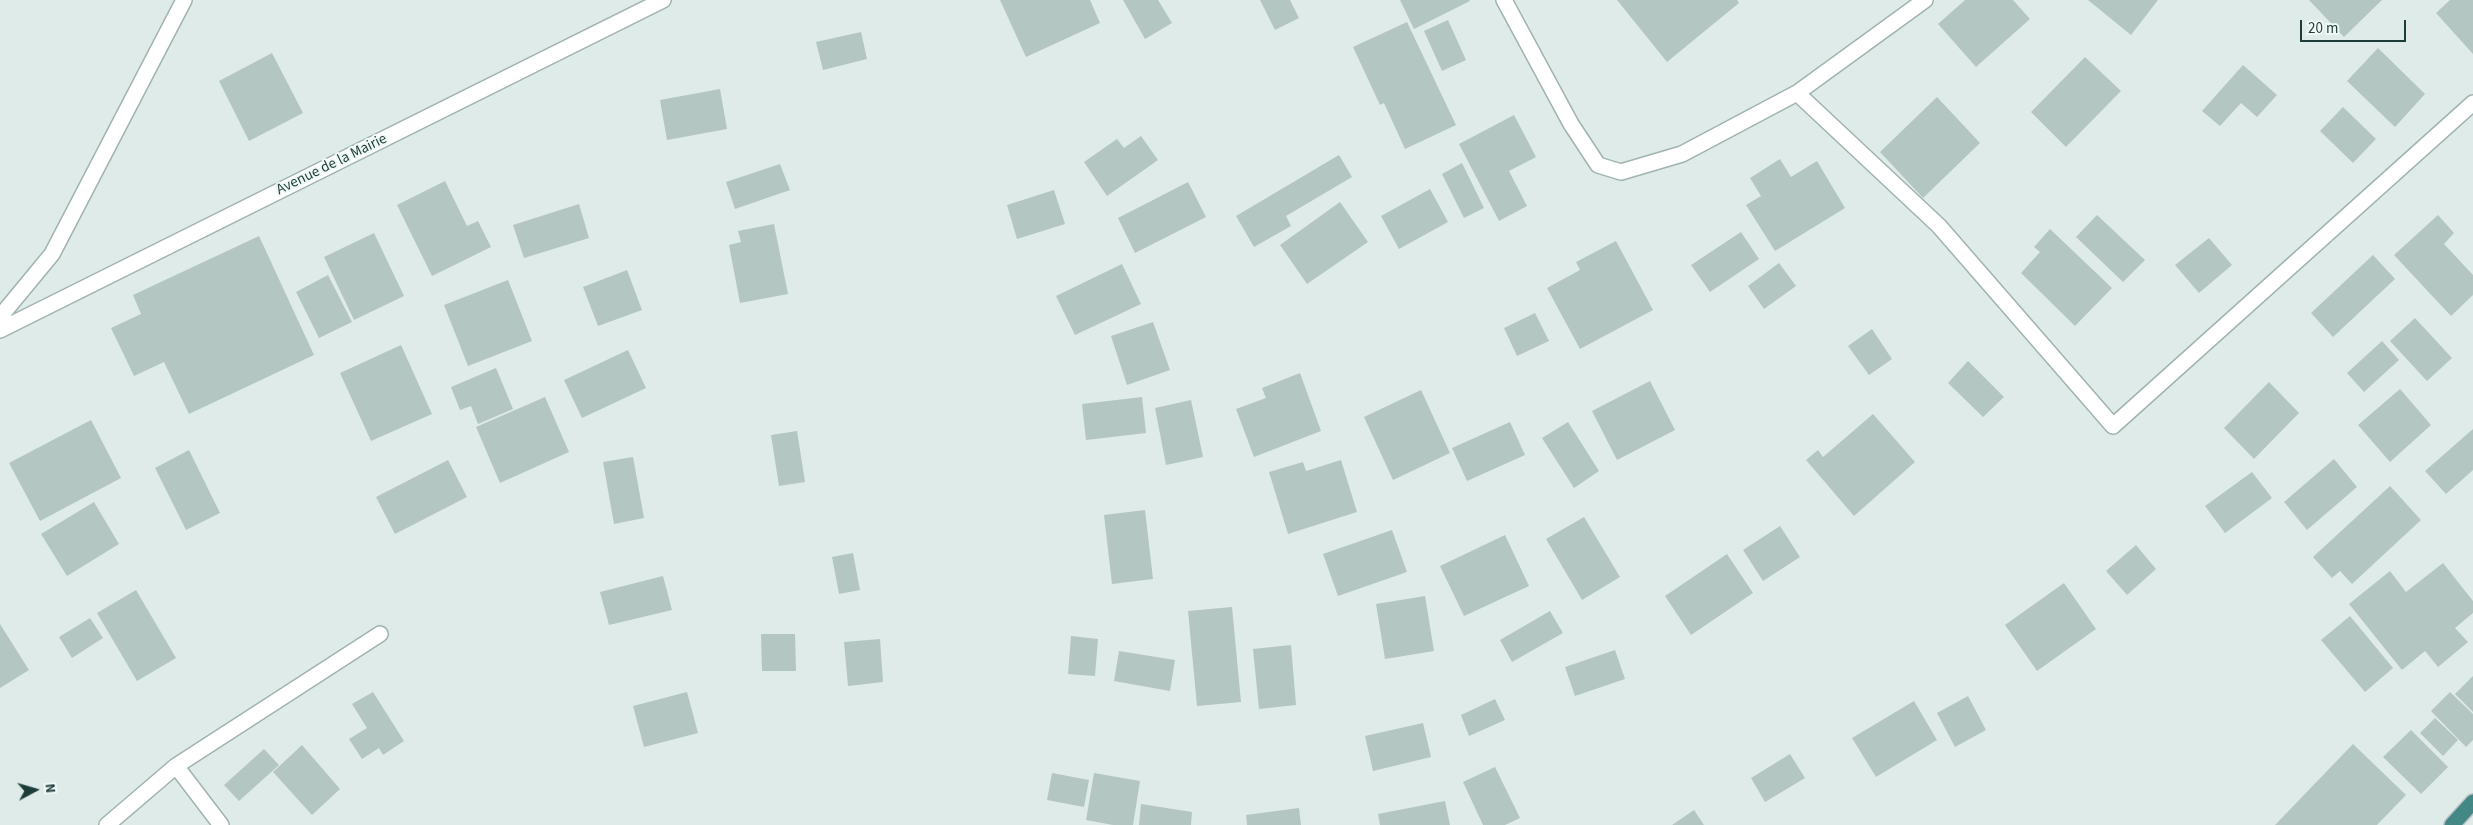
<!DOCTYPE html>
<html>
<head>
<meta charset="utf-8">
<style>
	body { margin:0 }
	#map { position:relative; width:2473px; height:825px; overflow:hidden; background:#dfebe8; font-family:"Source Sans 3",sans-serif }
	canvas { display:block }
	.north { position:absolute; left:10px; top:765px; width:50px; height:50px; -webkit-text-stroke:4px #eff8f5; paint-order:stroke; rotate:84deg; font-size:14px; font-weight:700; line-height:20px; text-align:center; color:#1e3d3a }
	.north::after { content:''; display:block; margin:auto; width:18px; height:22px; background:#1e3d3a; clip-path:polygon(50% 0,100% 100%,50% 72%,0 100%) }
	.scale { position:absolute; left:2300px; top:20px; width:106px; height:22px; box-sizing:border-box; border:2px solid #1e3d3a; border-top:0; padding-left:6px; font-size:15px; line-height:18px; white-space:nowrap; color:#1e3d3a; -webkit-text-stroke:4px #eff8f5; paint-order:stroke }
</style>
</head>
<body>
<div id="map">
<canvas width="2473" height="825"></canvas>
<div class="north">N</div>
<div class="scale">20 m</div>
</div>
<script>
const g = document.querySelector('canvas').getContext('2d');
g.lineJoin = 'round';
function fillPath(path, color) { g.fillStyle = color; g.fill(path, 'evenodd'); }
const shape = rows => new Path2D(rows.map(r => 'M' + r).join(''));
function trace(path, color, width, dash) { g.strokeStyle = color; g.lineWidth = width; g.lineCap = dash ? 'butt' : 'round'; g.setLineDash(dash || []); g.stroke(path); }
function drawText(font, color, halo, rows, align = 'center') {
  g.font = font + ' "Source Sans 3",sans-serif'; g.lineWidth = 4; g.setLineDash([]); g.textBaseline = 'middle'; g.strokeStyle = halo; g.fillStyle = color; for (const [text, x, y, turn = 0] of rows) {
    g.save(); g.translate(x, y); g.rotate((+turn || 0) * Math.PI / 180); g.textAlign = isNaN(turn) ? turn : align; if (halo) g.strokeText(text, 0, 0); g.fillText(text, 0, 0); g.restore();
  }
}
fillPath(shape([
	[1000,0,1090,0,1100,23,1026,57],
	[1123,0,1158,0,1172,23,1145,39],
	[1260,0,1290,0,1299,18,1275,30],
	[1400,0,1469,0,1470,1,1414,29],
	[1617,0,1737,0,1739,3,1667,62],
	[1965,0,2013,0,2030,19,1976,67,1938,24],
	[2088,0,2158,0,2131,35],
	[2309,0,2382,0,2344,37],
	[2450,0,2473,0,2473,54,2436,13],
	[1448,20,1466,60,1442,71,1424,31],
	[1407,22,1456,125,1405,149,1384,103,1380,105,1353,47],
	[861,32,867,59,823,70,816,42],
	[2378,48,2425,94,2395,127,2347,81],
	[272,53,303,113,249,141,219,81],
	[2085,57,2121,91,2066,147,2031,112],
	[2243,65,2277,95,2257,117,2241,103,2220,126,2202,111],
	[720,89,727,129,667,140,660,100],
	[1937,97,1980,143,1923,198,1880,152],
	[2343,107,2376,139,2353,163,2320,131],
	[1514,115,1536,157,1509,171,1527,206,1499,221,1459,144],
	[1141,136,1158,160,1107,196,1084,162,1117,139,1124,148],
	[1339,155,1352,177,1286,216,1291,226,1254,247,1236,216],
	[1780,159,1791,177,1817,161,1845,208,1775,251,1746,205,1761,196,1750,178],
	[1462,163,1484,208,1464,218,1442,174],
	[780,164,790,190,735,209,726,182],
	[445,181,467,226,478,221,491,247,432,276,397,205],
	[1188,182,1206,217,1135,253,1118,218],
	[1430,189,1448,222,1399,249,1381,216],
	[1054,190,1065,224,1017,239,1007,205],
	[1340,202,1368,242,1307,284,1280,245],
	[579,204,589,238,524,258,513,225],
	[2097,215,2145,260,2123,282,2076,237],
	[2438,215,2454,233,2444,244,2473,275,2473,295,2451,316,2394,255],
	[774,224,788,294,740,303,729,245,741,242,738,231],
	[2050,229,2112,288,2075,326,2021,273,2040,252,2034,247],
	[1741,232,1759,259,1710,292,1691,265],
	[374,233,404,296,354,320,324,257],
	[259,236,314,355,189,414,164,362,134,376,111,328,141,314,133,295],
	[2209,238,2232,265,2199,293,2175,265],
	[1616,241,1653,310,1580,349,1547,288,1580,270,1576,262],
	[2373,255,2395,279,2333,337,2311,313],
	[1779,263,1796,286,1764,309,1748,286],
	[1122,264,1141,304,1075,335,1056,296],
	[627,270,642,310,598,326,583,287],
	[328,275,352,322,319,338,296,292],
	[508,280,532,341,468,366,444,305],
	[1535,313,1549,341,1517,356,1504,328],
	[2415,318,2452,358,2427,381,2390,341],
	[1153,322,1170,370,1127,385,1111,336],
	[1872,329,1892,359,1869,375,1848,346],
	[2382,341,2399,360,2364,392,2347,373],
	[401,345,432,414,371,441,340,373],
	[628,350,646,388,582,418,564,380],
	[1968,361,2004,397,1983,417,1948,383],
	[496,368,513,409,478,424,471,406,460,410,451,387],
	[1300,373,1321,431,1254,457,1236,409,1266,398,1262,388],
	[1650,381,1675,430,1617,460,1592,411],
	[2269,382,2299,413,2254,459,2224,428],
	[2400,389,2431,425,2390,462,2358,425],
	[1421,390,1450,453,1393,480,1364,417],
	[545,397,569,452,500,483,476,427],
	[1142,397,1146,433,1086,440,1082,404],
	[1191,400,1203,457,1166,465,1155,408],
	[1873,414,1915,462,1854,516,1806,460,1818,450,1823,457],
	[91,420,121,478,40,521,9,463],
	[1510,422,1525,455,1467,481,1452,448],
	[1568,422,1599,471,1574,488,1542,438],
	[2473,429,2473,470,2446,494,2425,471],
	[797,431,805,482,779,486,771,435],
	[189,450,220,513,186,530,155,468],
	[633,457,644,518,614,524,603,462],
	[2334,459,2357,487,2307,530,2284,502],
	[448,460,467,497,395,534,376,497],
	[1341,460,1357,512,1288,534,1269,472,1303,462,1306,471],
	[2252,472,2272,498,2225,533,2205,506],
	[2390,486,2421,520,2352,584,2340,571,2332,578,2313,557],
	[94,502,119,544,67,576,41,534],
	[1145,510,1153,579,1112,584,1104,515],
	[1584,517,1620,577,1582,600,1546,539],
	[1780,526,1800,557,1763,581,1743,550],
	[1392,530,1407,572,1338,596,1323,554],
	[1505,535,1529,586,1464,616,1440,566],
	[2136,545,2156,569,2127,595,2106,571],
	[853,553,860,590,839,594,832,557],
	[1727,554,1753,593,1691,635,1665,596],
	[2443,563,2473,601,2473,613,2455,628,2468,642,2438,667,2425,651,2402,670,2349,604,2390,571,2406,592],
	[663,576,672,610,609,625,600,592],
	[2064,583,2096,629,2037,671,2005,625],
	[136,590,176,658,137,681,97,613],
	[1425,596,1434,651,1385,659,1376,604],
	[1232,607,1241,702,1197,706,1188,611],
	[1550,611,1563,633,1512,662,1500,640],
	[2350,616,2393,668,2365,692,2321,640],
	[90,618,103,638,72,658,59,637],
	[0,624,29,670,0,688],
	[761,634,795,634,796,671,762,671],
	[1071,636,1098,639,1095,676,1068,674],
	[880,639,883,682,848,686,844,642],
	[1291,645,1296,705,1259,709,1253,649],
	[1615,650,1625,679,1575,696,1565,667],
	[1119,651,1175,660,1170,691,1114,681],
	[2473,676,2473,712,2455,694],
	[373,692,404,741,383,755,379,748,362,759,349,739,367,728,352,704],
	[687,692,698,733,644,747,633,706],
	[2450,692,2473,714,2473,740,2466,747,2431,711],
	[1968,696,1986,730,1955,747,1937,713],
	[1495,699,1505,720,1469,736,1461,715],
	[1914,701,1937,740,1876,777,1852,738],
	[2435,718,2458,740,2443,756,2420,733],
	[1423,723,1431,757,1373,771,1365,736],
	[2411,730,2448,767,2421,794,2383,757],
	[2353,744,2406,795,2377,825,2275,825],
	[302,745,340,789,312,815,273,772],
	[264,749,279,765,239,801,224,785],
	[1790,754,1805,778,1765,802,1751,778],
	[1495,767,1520,818,1505,825,1483,825,1463,782],
	[1052,773,1089,780,1084,807,1047,800],
	[1094,773,1140,781,1133,825,1113,825,1086,820],
	[1445,801,1450,825,1380,825,1378,814],
	[1141,804,1192,812,1191,825,1139,825],
	[1299,808,1301,825,1247,825,1246,815],
	[1694,810,1704,825,1672,825]
]), '#b4c6c2');
const minor = shape([
	[1504,0,1571,124,1598,165,1621,172,1682,154,1797,93,1925,0],
	[1797,93,1939,226,2113,426,2473,103],
	[0,317,52,254,184,0],
	[0,330,663,0],
	[176,766,221,825],
	[107,825,176,766,380,634]
]);
const trunk = shape([
	[2452,825,2473,802]
]);
trace(minor, '#a1b3b0', 18);
trace(trunk, '#bcc5c4', 18);
trace(minor, '#fff', 15);
trace(trunk, '#448885', 15);
drawText('15px', '#1e3d3a', '#eff8f5', [
	["Avenue de la Mairie",332,165,-26]
]);
</script>
</body>
</html>
